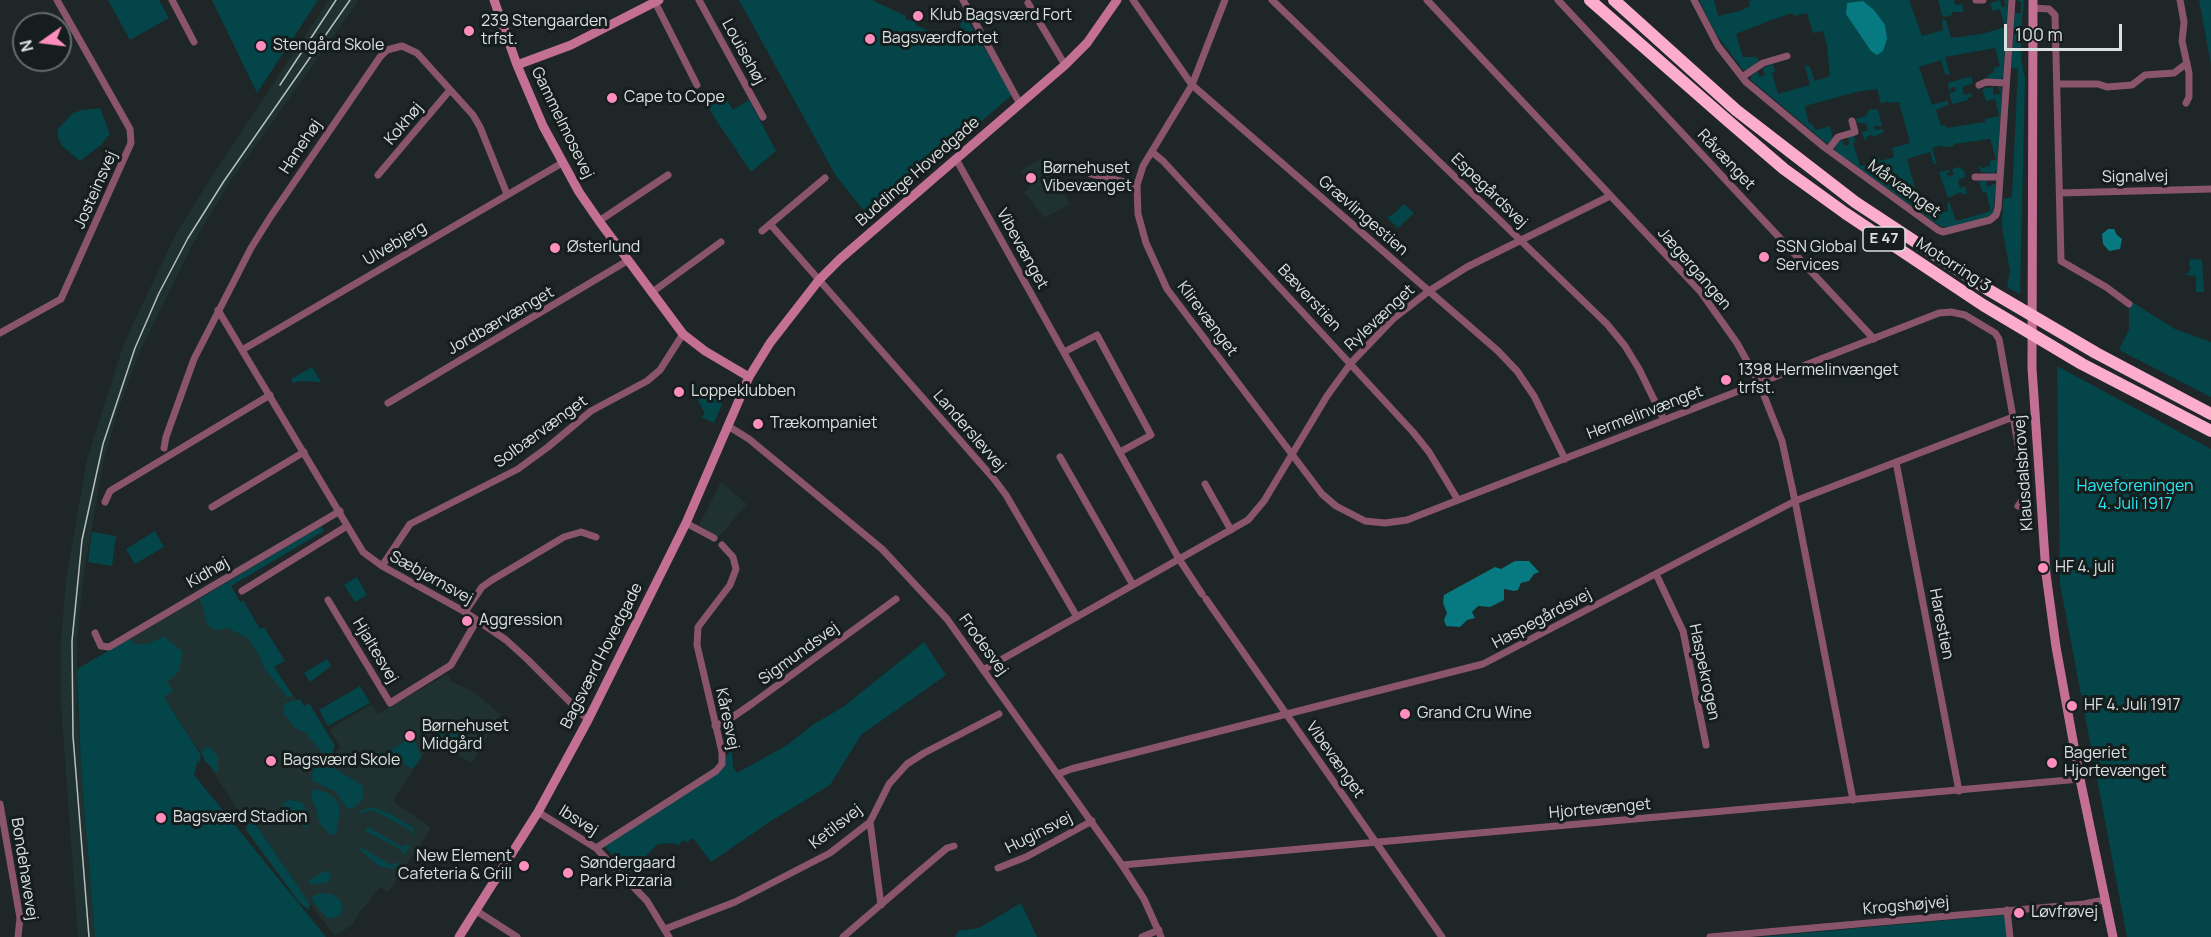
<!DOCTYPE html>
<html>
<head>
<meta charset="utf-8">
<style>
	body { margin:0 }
	#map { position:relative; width:2211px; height:937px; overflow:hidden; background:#1e2627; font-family:Manrope,sans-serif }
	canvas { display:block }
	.north { position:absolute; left:12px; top:12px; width:60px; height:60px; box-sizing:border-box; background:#151d1d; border:2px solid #646b6b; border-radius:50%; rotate:256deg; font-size:16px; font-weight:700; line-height:24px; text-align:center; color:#dbe1e1 }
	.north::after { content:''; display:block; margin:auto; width:21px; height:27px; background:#fd8ebe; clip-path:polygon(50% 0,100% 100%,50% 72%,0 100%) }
	.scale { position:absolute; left:2004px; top:24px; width:118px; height:27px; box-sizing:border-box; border:3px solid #dbe1e1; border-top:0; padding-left:8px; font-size:18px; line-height:21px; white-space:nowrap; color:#dbe1e1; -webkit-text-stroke:4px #151d1d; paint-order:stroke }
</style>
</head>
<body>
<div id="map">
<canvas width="2211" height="937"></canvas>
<div class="north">N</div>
<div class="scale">100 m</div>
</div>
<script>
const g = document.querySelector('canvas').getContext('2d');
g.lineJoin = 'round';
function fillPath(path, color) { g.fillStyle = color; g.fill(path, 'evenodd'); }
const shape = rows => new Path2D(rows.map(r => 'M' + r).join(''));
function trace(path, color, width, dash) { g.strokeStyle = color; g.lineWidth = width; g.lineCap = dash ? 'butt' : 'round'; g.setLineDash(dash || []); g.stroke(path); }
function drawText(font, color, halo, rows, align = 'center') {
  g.font = font + ' Manrope,sans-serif'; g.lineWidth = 6; g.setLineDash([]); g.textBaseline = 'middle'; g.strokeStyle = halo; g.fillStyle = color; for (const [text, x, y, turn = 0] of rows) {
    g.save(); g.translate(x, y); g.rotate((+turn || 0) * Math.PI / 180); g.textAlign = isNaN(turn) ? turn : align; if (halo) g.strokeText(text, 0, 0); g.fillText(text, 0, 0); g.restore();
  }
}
fillPath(shape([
	[329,0,359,0,229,183,194,242,140,351,119,407,103,463,83,580,77,641,77,704,81,768,95,937,78,937,61,705,61,640,66,580,87,459,124,343,177,232,214,173],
	[1043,157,1070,204,1044,218,1024,192,1030,187,1021,171],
	[721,482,747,504,718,538,699,525],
	[219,587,336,758,336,752,340,747,330,730,336,725,372,704,378,714,447,674,452,682,469,689,501,714,472,763,431,742,393,801,431,828,388,892,380,887,359,913,353,924,335,936,310,904,251,817,246,813,240,813,127,640]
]), '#203132');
fillPath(shape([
	[108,0,159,0,169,18,130,40],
	[212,0,318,0,257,93],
	[739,0,872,0,906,16,905,19,916,22,915,24,928,31,957,43,963,12,1012,95,869,217,836,176],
	[1699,0,1714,0,1718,16,1740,11,1750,6,1749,1,1752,0,1909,0,1922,36,1943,30,1942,19,1946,20,1951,38,1982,34,2005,27,2000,9,1992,11,1990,3,2000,0,2002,7,2006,6,2004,0,2008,0,2003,77,2000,80,1989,79,1987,75,1993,73,1994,68,2000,66,1995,48,1945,57,1950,75,1945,74,1941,60,1919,67,1932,105,1948,100,1948,105,1936,110,1941,126,1945,125,1946,128,1985,122,1985,119,1999,116,1995,99,1986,101,1982,89,1993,87,1994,95,2001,93,1998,88,1999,86,2002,89,1997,171,1994,173,1981,172,1979,166,1981,166,1982,168,1990,166,1990,161,1996,159,1990,139,1954,144,1954,146,1944,147,1942,145,1932,148,1937,165,1933,163,1930,152,1907,159,1917,195,1929,216,1948,211,1947,204,1949,201,1956,221,1991,211,1986,192,1983,193,1979,181,1986,179,1987,187,1996,183,1993,214,1988,217,1949,228,1940,226,1835,151,1835,147,1841,139,1845,146,1849,144,1848,137,1854,135,1855,142,1853,143,1860,166,1870,164,1869,160,1879,157,1880,161,1894,157,1892,148,1910,143,1899,102,1890,103,1887,101,1881,104,1877,89,1856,92,1805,106,1809,124,1812,124,1816,130,1830,126,1833,138,1829,143,1826,143,1751,80,1751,76,1758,71,1759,77,1765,75,1762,68,1773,64,1775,72,1772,73,1778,94,1810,85,1805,66,1806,65,1810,67,1815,81,1830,76,1827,45,1823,31,1813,33,1807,13,1794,16,1793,13,1771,20,1736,34,1743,57,1757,57,1759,61,1747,70,1743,70,1716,34],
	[1938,0,1954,0,1955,5,1962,4,1964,12,1952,12,1952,15,1945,17,1942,15],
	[2016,0,2024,0,2021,33,2021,57,2025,79,2020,294,2007,287,2010,271,2002,227,2003,199,2012,197,2018,69,2011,68,2015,13,2021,13,2021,2],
	[2199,0,2211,0,2211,65],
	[1971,76,1973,83,1962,87,1964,95,1971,93,1972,97,1967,98,1968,100,1954,104,1952,103,1949,93,1956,91,1955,87,1950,88,1951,90,1949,91,1948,83],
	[724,95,733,110,749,100,776,151,751,172,716,120,706,103],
	[100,108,110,134,101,145,80,161,62,146,58,137,58,129,73,113,82,110],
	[1874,109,1878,110,1882,126,1874,126,1875,130,1883,129,1884,132,1873,137,1872,135,1867,136,1867,139,1864,140,1862,132,1868,130,1866,123,1858,123,1856,119,1866,116,1869,110],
	[1959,167,1964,171,1966,177,1958,180,1960,188,1965,186,1967,193,1962,195,1961,192,1948,198,1939,172,1949,170,1950,172,1947,173,1948,177,1954,175,1952,169],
	[1404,204,1414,213,1398,228,1387,218,1390,215,1391,216],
	[2190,259,2202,260,2204,292,2196,292,2196,274,2194,276,2186,275,2191,268,2189,265],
	[2132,302,2175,329,2211,342,2211,397,2119,350,2129,329,2129,309],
	[2057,366,2211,449,2211,937,2127,937,2060,584],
	[312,367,321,382,300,381,293,383,291,379],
	[699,386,723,402,714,423,701,417,705,414,692,389],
	[321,526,324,531,231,586,240,602,243,600,260,629,264,627,285,661,274,667,293,696,287,697,264,668,259,655,249,639,228,628,214,630,207,624,203,606,199,599],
	[155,531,164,547,135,564,126,549],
	[92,532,116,536,112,566,88,562],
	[357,577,367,595,355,602,344,585],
	[166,636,167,641,170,641,183,652,179,671,167,682,173,691,164,697,201,755,199,763,196,760,197,763,194,775,326,937,95,937,81,768,77,669,129,639,135,644,147,644],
	[924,642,946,675,861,735,830,785,771,821,711,862,693,838,687,842,683,840,679,845,672,843,658,844,629,873,604,846,724,768,725,757,732,750,733,767,737,773,787,745,814,724,843,707],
	[327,659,331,666,310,682,304,673],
	[360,686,370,703,328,726,319,710],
	[300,699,304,706,309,703,335,746,330,758,325,757,306,733,295,728,283,713,285,703],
	[451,724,460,739,453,753,431,742,430,736],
	[408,739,414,739,421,757,413,769,385,754],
	[204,747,210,747,218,756,218,772,216,772,205,761,202,753],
	[379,751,383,757,389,760,390,765,381,769,378,761,370,757],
	[332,762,333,768,362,785,364,798,353,808,348,809,335,791,313,781,312,775,315,766],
	[314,789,328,793,338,802,340,812,336,834,331,835,319,823,316,806,312,800,311,794],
	[289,800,301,802,305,807,310,822,306,829,296,814,293,815,289,808,283,812,281,809,285,802],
	[372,807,391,814,413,828,415,838,410,830,375,811,368,811,360,814,358,812],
	[240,813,246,813,251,817,310,904,309,910,299,902,246,830,247,825,240,816],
	[368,827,402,847,407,844,410,846,404,856,402,850,365,831],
	[361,847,391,865,395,862,399,864,394,869,379,866,359,849],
	[326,870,331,875,328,883,310,884,310,880],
	[320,893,332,894,340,900,343,908,340,915,331,919,326,917,313,901,312,897],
	[1021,903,1037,937,955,937,958,931,979,928],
	[2004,915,2007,937,1760,937]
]), '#034549');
fillPath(shape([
	[1863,1,1874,10,1885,25,1887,39,1883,51,1877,55,1871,51,1846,14,1847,3],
	[2108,229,2114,229,2117,235,2122,239,2120,249,2109,251,2103,244,2102,234],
	[1515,561,1529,561,1539,572,1534,574,1529,581,1521,583,1518,590,1514,591,1504,589,1504,600,1490,607,1478,606,1472,612,1475,618,1467,620,1460,627,1446,626,1444,620,1447,613,1443,603,1444,595,1495,567,1501,569]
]), '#077980');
trace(shape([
	[172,0,194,42],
	[699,0,763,117],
	[963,0,1020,104],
	[1133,0,1192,85,1498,351,1517,371,1534,396,1565,459],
	[1225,0,1192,85,1143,166,1137,185,1138,214,1146,243,1167,289,1322,494,1336,506,1365,521,1385,523,1407,520,1939,313,1951,312,1965,315,1995,333,1999,339,2021,461,2023,499,2018,506],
	[1272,0,1607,324,1625,346,1639,369,1664,420],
	[1427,0,1700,291,1737,343,1759,383,1782,441,1795,501,1853,800],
	[1558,0,1874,339],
	[1694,0,1718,46,1746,82,1824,147,1938,230,1943,232,1990,220,1996,215,1998,208,2012,0],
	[1976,0,1983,0],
	[2180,0,2184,22,2182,41,2189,73,2189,97,2186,103],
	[655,2,697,85],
	[1028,3,1065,65],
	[2033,8,2049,9,2055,15,2061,261,2106,287,2129,304],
	[1742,77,1763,63,1787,56],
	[2057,84,2098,84,2107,87,2132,85,2145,75,2174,73,2187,63],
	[1979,85,1986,82,2006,83],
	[1828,150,1838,137,1855,132,1852,121],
	[1152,152,1163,161,1413,432,1429,452,1458,500],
	[956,159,1179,559,1202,594],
	[1091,174,1137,185],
	[378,175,450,90],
	[1975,177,2000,177],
	[2060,193,2211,189],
	[599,221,668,175],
	[770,224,994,479,1006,495,1077,617],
	[762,231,825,178],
	[651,293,721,242],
	[218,310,363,552,382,566,465,612,506,640,527,659,588,720],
	[0,333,61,299,131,143,130,129,57,0],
	[242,350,562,163],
	[1064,352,1097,335,1151,435,1120,452],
	[388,403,627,261],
	[728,426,749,439,882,549,947,619,1122,865,1144,899,1161,937],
	[164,448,166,437,194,359,251,248,271,216,380,57,387,50,402,46,417,53,473,115,480,127,507,194],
	[1060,457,1133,585],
	[1896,462,1959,791],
	[1205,484,1231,530],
	[105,502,110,491,270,395],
	[212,507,304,452],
	[686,523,714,538],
	[382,566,410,524,518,469,548,447,591,411,647,381,660,370,683,334],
	[1656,574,1683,631,1706,745],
	[242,591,347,526],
	[1206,599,1442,937],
	[328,600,390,703,451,665,477,620],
	[465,612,482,587,492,580,564,537,581,532,596,537],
	[95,633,101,646,109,647,340,511],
	[983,670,1248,520,1264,501,1327,396,1351,363,1393,319,1429,291,1467,267,1610,196],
	[715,726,727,721,753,703,896,599],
	[1058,774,1071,769,1483,664,1795,501,2013,417],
	[0,804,20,918,18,937],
	[538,812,596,848,647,901,669,937],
	[870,822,881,905],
	[596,848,716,771,722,764,722,752,697,645,698,627,730,585,736,569,733,557,722,545],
	[1122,865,2080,779],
	[998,868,1026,857,1092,821],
	[475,910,517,937],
	[2007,910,2010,937],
	[665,929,735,902,830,853,870,822,889,784,907,764,924,753,999,714],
	[843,937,921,870,947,848,954,846],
	[1142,937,1159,930],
	[1710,937,2084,904,2104,900]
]), '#8a556b', 7);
trace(shape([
	[494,0,517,65,543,126,579,192,599,221,683,334,705,351,749,377],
	[2033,0,2032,368,2046,574,2056,647,2080,779,2113,937],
	[517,65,571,45,659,0],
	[459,937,538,812,588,720,686,523,749,377,770,343,819,280,840,259,1065,65,1087,43,1117,0]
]), '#c46f94', 9);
trace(shape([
	[1590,0,1727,120,1784,169,1845,213,1983,305,2082,364,2211,431],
	[1614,0,1736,110,1855,202,1987,289,2096,353,2211,414]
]), '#fcaccc', 12);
trace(shape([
	[280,85,336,0],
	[89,937,73,736,72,641,82,540,103,444,135,348,159,293,188,238,224,181,350,0]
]), '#bac0c0', 1.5);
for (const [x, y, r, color] of [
	[918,16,6,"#fd8ebe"],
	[469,31,6,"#fd8ebe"],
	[870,39,6,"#fd8ebe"],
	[261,46,6,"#fd8ebe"],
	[612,98,6,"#fd8ebe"],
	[1031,178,6,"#fd8ebe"],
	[555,248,6,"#fd8ebe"],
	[1764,257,6,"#fd8ebe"],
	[1726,380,6,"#fd8ebe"],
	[679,392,6,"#fd8ebe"],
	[758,424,6,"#fd8ebe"],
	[2043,568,6,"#fd8ebe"],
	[467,621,6,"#fd8ebe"],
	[2072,706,6,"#fd8ebe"],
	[1405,714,6,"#fd8ebe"],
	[410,736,6,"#fd8ebe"],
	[271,761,6,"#fd8ebe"],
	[2052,763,6,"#fd8ebe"],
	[161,818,6,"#fd8ebe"],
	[524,866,6,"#fd8ebe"],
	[568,873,6,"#fd8ebe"],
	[2019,913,6,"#fd8ebe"]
]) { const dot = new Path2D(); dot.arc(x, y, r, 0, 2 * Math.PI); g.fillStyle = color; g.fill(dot); trace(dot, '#151d1d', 2); }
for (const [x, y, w] of [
	[1884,239,42]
]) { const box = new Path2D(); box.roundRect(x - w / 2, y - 12, w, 24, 4.5); g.fillStyle = '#151d1d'; g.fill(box); trace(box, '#dbe1e1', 1.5); }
drawText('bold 15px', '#dbe1e1', null, [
	["E 47",1884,239]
]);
drawText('16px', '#dbe1e1', '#151d1d', [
	["Klub Bagsværd Fort",930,16],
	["239 Stengaarden",481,22],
	["trfst.",481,40],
	["Bagsværdfortet",882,39],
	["Stengård Skole",273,46],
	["Cape to Cope",624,98],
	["Børnehuset",1043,169],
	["Vibevænget",1043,187],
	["Østerlund",567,248],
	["SSN Global",1776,248],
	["Services",1776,266],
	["1398 Hermelinvænget",1738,371],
	["trfst.",1738,389],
	["Loppeklubben",691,392],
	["Trækompaniet",770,424],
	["HF 4. juli",2055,568],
	["Aggression",479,621],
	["HF 4. Juli 1917",2084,706],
	["Grand Cru Wine",1417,714],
	["Børnehuset",422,727],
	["Midgård",422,745],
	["Bageriet",2064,754],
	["Hjortevænget",2064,772],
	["Bagsværd Skole",283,761],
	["Bagsværd Stadion",173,818],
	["New Element",512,857,"right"],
	["Cafeteria & Grill",512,875,"right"],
	["Søndergaard",580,864],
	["Park Pizzaria",580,882],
	["Løvfrøvej",2031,913]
], 'left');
drawText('16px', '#dbe1e1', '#151d1d', [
	["Louisehøj",743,52,61],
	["Gammelmosevej",562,123,64],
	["Kokhøj",404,124,-50],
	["Hanehøj",301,147,-56],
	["Råvænget",1726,160,47],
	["Buddinge Hovedgade",918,172,-41],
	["Signalvej",2135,177,-1],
	["Mårvænget",1904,189,36],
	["Josteinsvej",96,190,-66],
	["Espegårdsvej",1489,191,44],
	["Grævlingestien",1363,216,41],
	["Ulvebjerg",395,244,-31],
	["Vibevænget",1022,249,61],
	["Motorring 3",1953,265,33],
	["Jægergangen",1694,269,49],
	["Bæverstien",1309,298,47],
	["Rylevænget",1380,318,-43],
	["Klirevænget",1207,319,53],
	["Jordbærvænget",501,321,-30],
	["Hermelinvænget",1645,413,-21],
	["Landerslevvej",969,431,49],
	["Solbærvænget",541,432,-36],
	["Klausdalsbrovej",2024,473,-94],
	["Kidhøj",208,573,-30],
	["Sæbjørnsvej",431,578,29],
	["Haspegårdsvej",1542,619,-28],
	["Harestien",1941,624,79],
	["Frodesvej",983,645,54],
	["Hjaltesvej",375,651,59],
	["Sigmundsvej",799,654,-36],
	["Bagsværd Hovedgade",602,656,-63],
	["Haspekrogen",1704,672,78],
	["Kåresvej",727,719,78],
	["Vibevænget",1335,760,55],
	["Hjortevænget",1600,809,-5],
	["Ibsvej",578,821,32],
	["Ketilsvej",836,827,-38],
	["Huginsvej",1039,833,-27],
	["Bondehavevej",24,869,81],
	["Krogshøjvej",1906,906,-5]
]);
drawText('16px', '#27e9f5', '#151d1d', [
	["Haveforeningen",2135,487],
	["4. Juli 1917",2135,505]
]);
</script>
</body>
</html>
